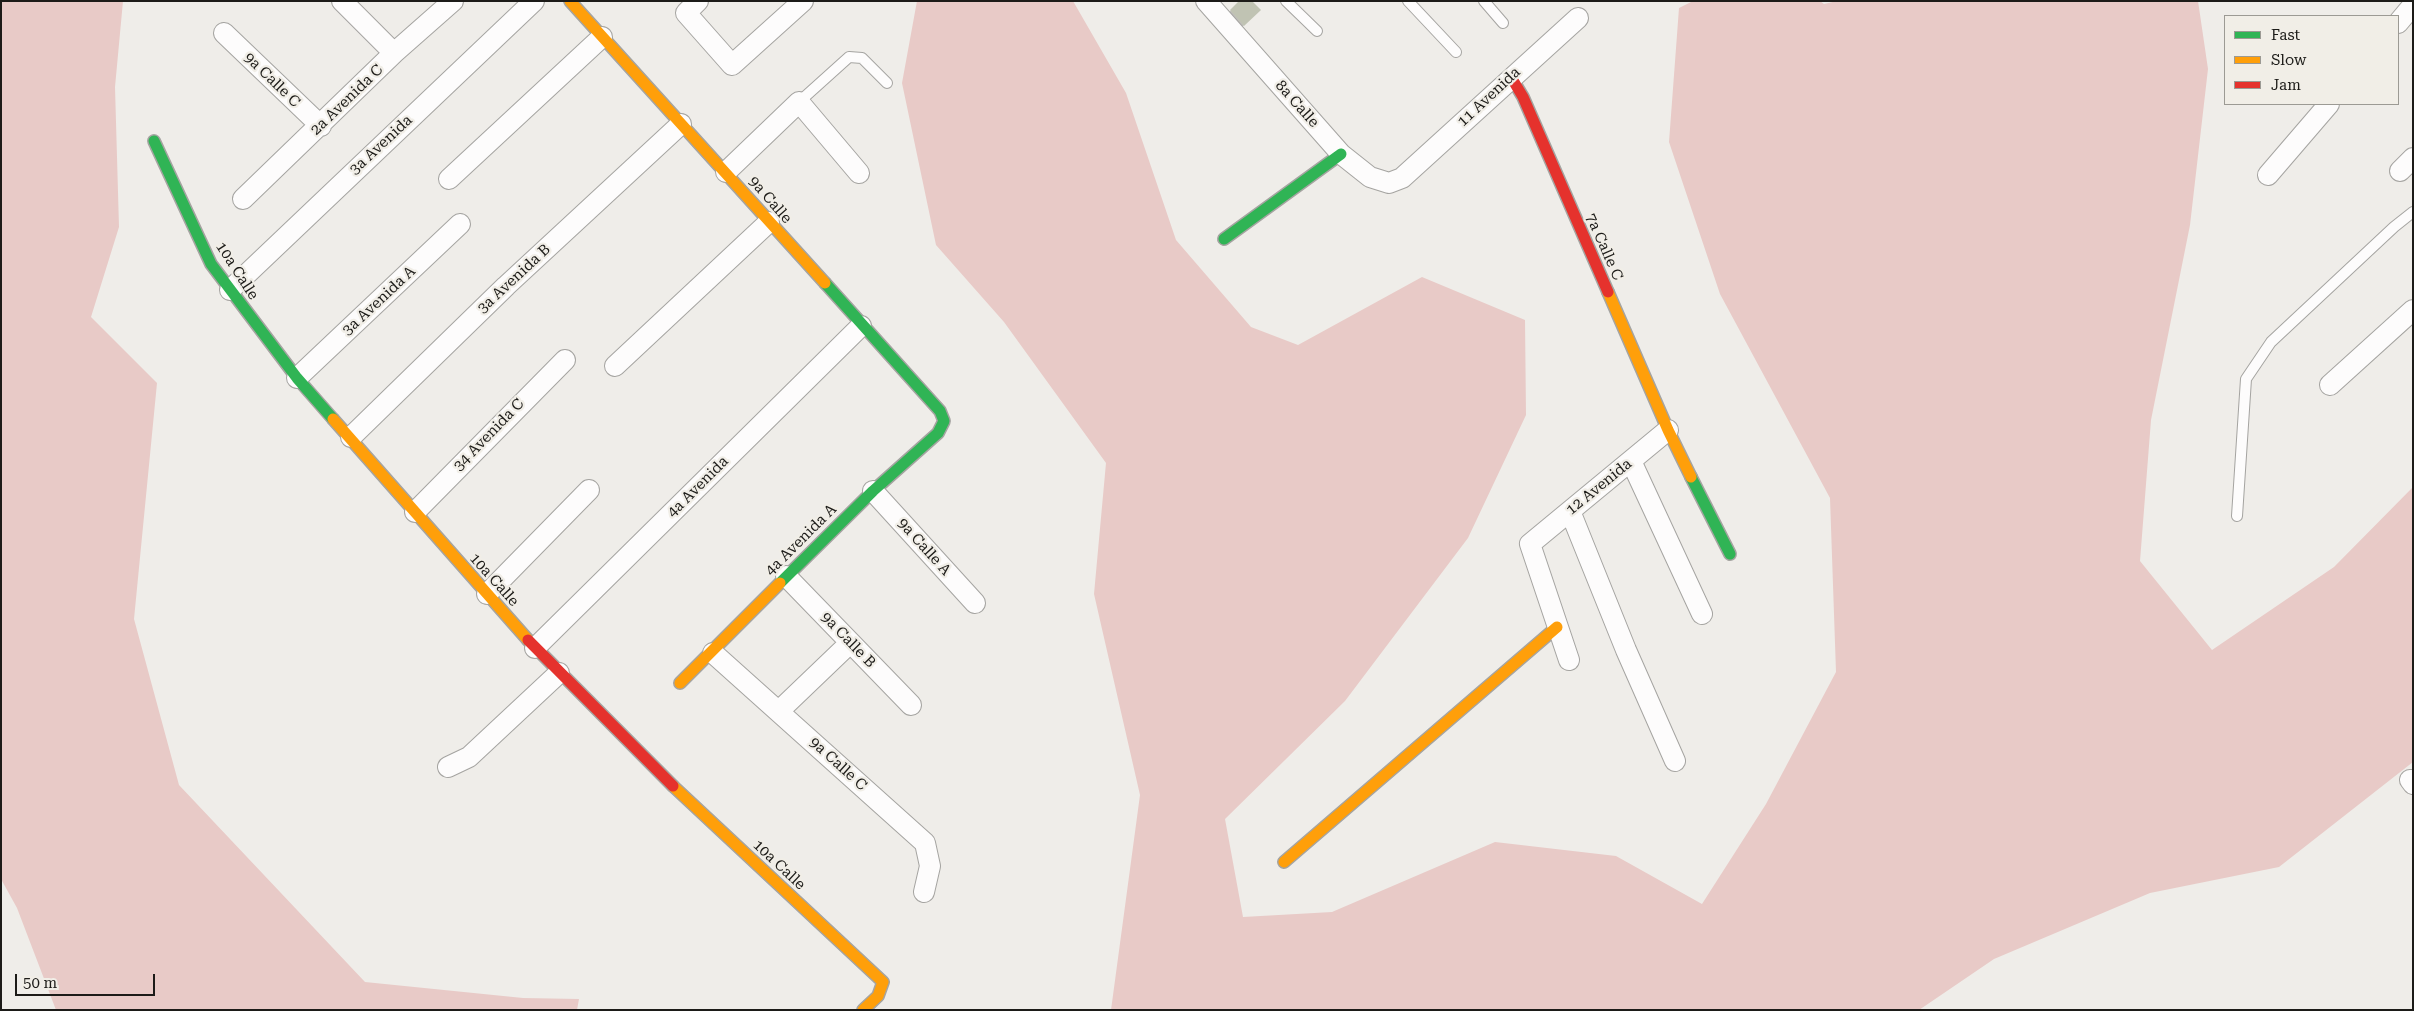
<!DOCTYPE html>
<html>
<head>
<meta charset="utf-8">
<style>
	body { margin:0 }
	#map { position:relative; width:2414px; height:1011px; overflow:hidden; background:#efede9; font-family:"Roboto Serif",serif }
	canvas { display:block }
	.frame { position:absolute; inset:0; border:2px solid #1c1b18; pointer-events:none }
	.legend { position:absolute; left:2224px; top:15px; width:175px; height:90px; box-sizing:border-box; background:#f1eee7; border:1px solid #9c9a94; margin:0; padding:6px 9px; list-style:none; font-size:15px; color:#1c1b18 }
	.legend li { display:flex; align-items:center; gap:10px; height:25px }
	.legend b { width:25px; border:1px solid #9c9a94 }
	.scale { position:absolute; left:15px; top:974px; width:140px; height:22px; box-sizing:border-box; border:2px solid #1c1b18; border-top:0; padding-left:6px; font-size:15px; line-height:18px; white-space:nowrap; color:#1c1b18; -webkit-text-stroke:4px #f1eee7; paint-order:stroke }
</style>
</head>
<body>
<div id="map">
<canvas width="2414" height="1011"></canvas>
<div class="frame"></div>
<ul class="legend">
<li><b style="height:6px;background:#30b455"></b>Fast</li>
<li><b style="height:6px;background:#ff9f0a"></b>Slow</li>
<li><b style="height:6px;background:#e5322d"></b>Jam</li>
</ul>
<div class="scale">50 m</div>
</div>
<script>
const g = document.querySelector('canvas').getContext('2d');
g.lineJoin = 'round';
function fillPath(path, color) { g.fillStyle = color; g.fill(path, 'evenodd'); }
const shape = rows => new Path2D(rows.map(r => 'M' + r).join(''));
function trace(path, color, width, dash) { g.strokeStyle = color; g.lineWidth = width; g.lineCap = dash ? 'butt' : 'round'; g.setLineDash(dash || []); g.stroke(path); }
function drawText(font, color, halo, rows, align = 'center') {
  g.font = font + ' "Roboto Serif",serif'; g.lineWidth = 4.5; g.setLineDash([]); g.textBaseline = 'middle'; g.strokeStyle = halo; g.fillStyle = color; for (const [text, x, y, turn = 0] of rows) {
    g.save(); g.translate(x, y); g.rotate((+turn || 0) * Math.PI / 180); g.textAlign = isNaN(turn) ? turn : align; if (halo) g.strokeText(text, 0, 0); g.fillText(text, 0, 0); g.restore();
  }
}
fillPath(shape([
	[1,1,123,1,115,87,119,227,91,317,157,383,134,619,179,785,365,982,523,998,579,999,577,1010,56,1010,17,908,1,879],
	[917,1,1073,1,1126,93,1176,240,1251,327,1298,345,1422,277,1525,320,1526,415,1468,538,1345,701,1225,819,1243,917,1332,912,1495,842,1616,856,1702,904,1766,804,1836,672,1830,498,1720,294,1669,142,1679,8,1693,1,1820,1,1824,4,1837,1,2198,1,2208,69,2190,225,2151,420,2140,561,2212,650,2334,567,2413,487,2413,762,2279,867,2150,893,1994,959,1919,1010,1111,1010,1140,795,1094,594,1106,463,1004,322,936,245,902,83]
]), '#e8cac7');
fillPath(shape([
	[1241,1,1259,10,1238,31,1225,16]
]), '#0003');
fillPath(shape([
	[1239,1,1252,1,1261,10,1244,26,1230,10]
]), '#c0c3b3');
const lane = shape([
	[1286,1,1317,31],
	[1408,1,1456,52],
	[1484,1,1503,23],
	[799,102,849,57,862,58,887,83],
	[2237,516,2246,379,2271,342,2394,227,2413,212]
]);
const street = shape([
	[342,1,394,53],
	[698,1,686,13,732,65,803,1],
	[1206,1,1341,154,1370,177,1389,183,1402,178,1578,18],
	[2398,23,2413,5],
	[224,33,321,126],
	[2400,171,2413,158],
	[726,172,799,102,859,173],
	[2268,175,2329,104],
	[449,179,602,37],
	[243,199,394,53,453,1],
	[230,290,534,1],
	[615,366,769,222],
	[297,378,460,224],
	[2330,385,2413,310],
	[351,437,506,286,681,124],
	[1631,461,1702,614],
	[873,491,975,603],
	[1570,511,1626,650,1675,761],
	[415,512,565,360],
	[786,576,911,705],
	[487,594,589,490],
	[535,648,861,326],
	[713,653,925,843,930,866,924,892],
	[1569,660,1530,544,1668,430],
	[779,711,850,643],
	[448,767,469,757,559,673],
	[2410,780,2413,784]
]);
const fast = shape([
	[154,141,211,264,297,378,333,419],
	[1224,239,1341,154],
	[1691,477,1730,554],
	[780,583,873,491,938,433,944,421,940,411,825,283]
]);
const slow = shape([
	[570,1,825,283],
	[1608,292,1668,430,1691,477],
	[333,419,528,640],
	[680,683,780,583],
	[673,786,883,982,878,996,863,1010],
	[1284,862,1557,627]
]);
const jam = shape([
	[1511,77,1523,97,1608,292],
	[528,640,673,786]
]);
trace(lane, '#a5a4a1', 12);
trace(street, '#a5a4a1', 22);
trace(fast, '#a5a4a1', 14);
trace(slow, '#a5a4a1', 14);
trace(jam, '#a5a4a1', 14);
trace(lane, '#fdfcfc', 10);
trace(street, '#fdfcfc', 20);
trace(fast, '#30b455', 11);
trace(slow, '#ff9f0a', 11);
trace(jam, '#e5322d', 11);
drawText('15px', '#1c1b18', '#f1eee7', [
	["9a Calle C",272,80,44],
	["11 Avenida",1489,97,-43],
	["2a Avenida C",347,100,-44],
	["8a Calle",1297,104,48],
	["3a Avenida",381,145,-43],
	["9a Calle",770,200,49],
	["7a Calle C",1604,247,66],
	["10a Calle",237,271,57],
	["3a Avenida B",514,279,-43],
	["3a Avenida A",379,301,-43],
	["34 Avenida C",489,435,-46],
	["4a Avenida",698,487,-45],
	["12 Avenida",1599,487,-39],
	["4a Avenida A",801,540,-45],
	["9a Calle A",924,547,48],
	["10a Calle",494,580,48],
	["9a Calle B",848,640,46],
	["9a Calle C",838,764,42],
	["10a Calle",779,865,43]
]);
</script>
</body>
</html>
